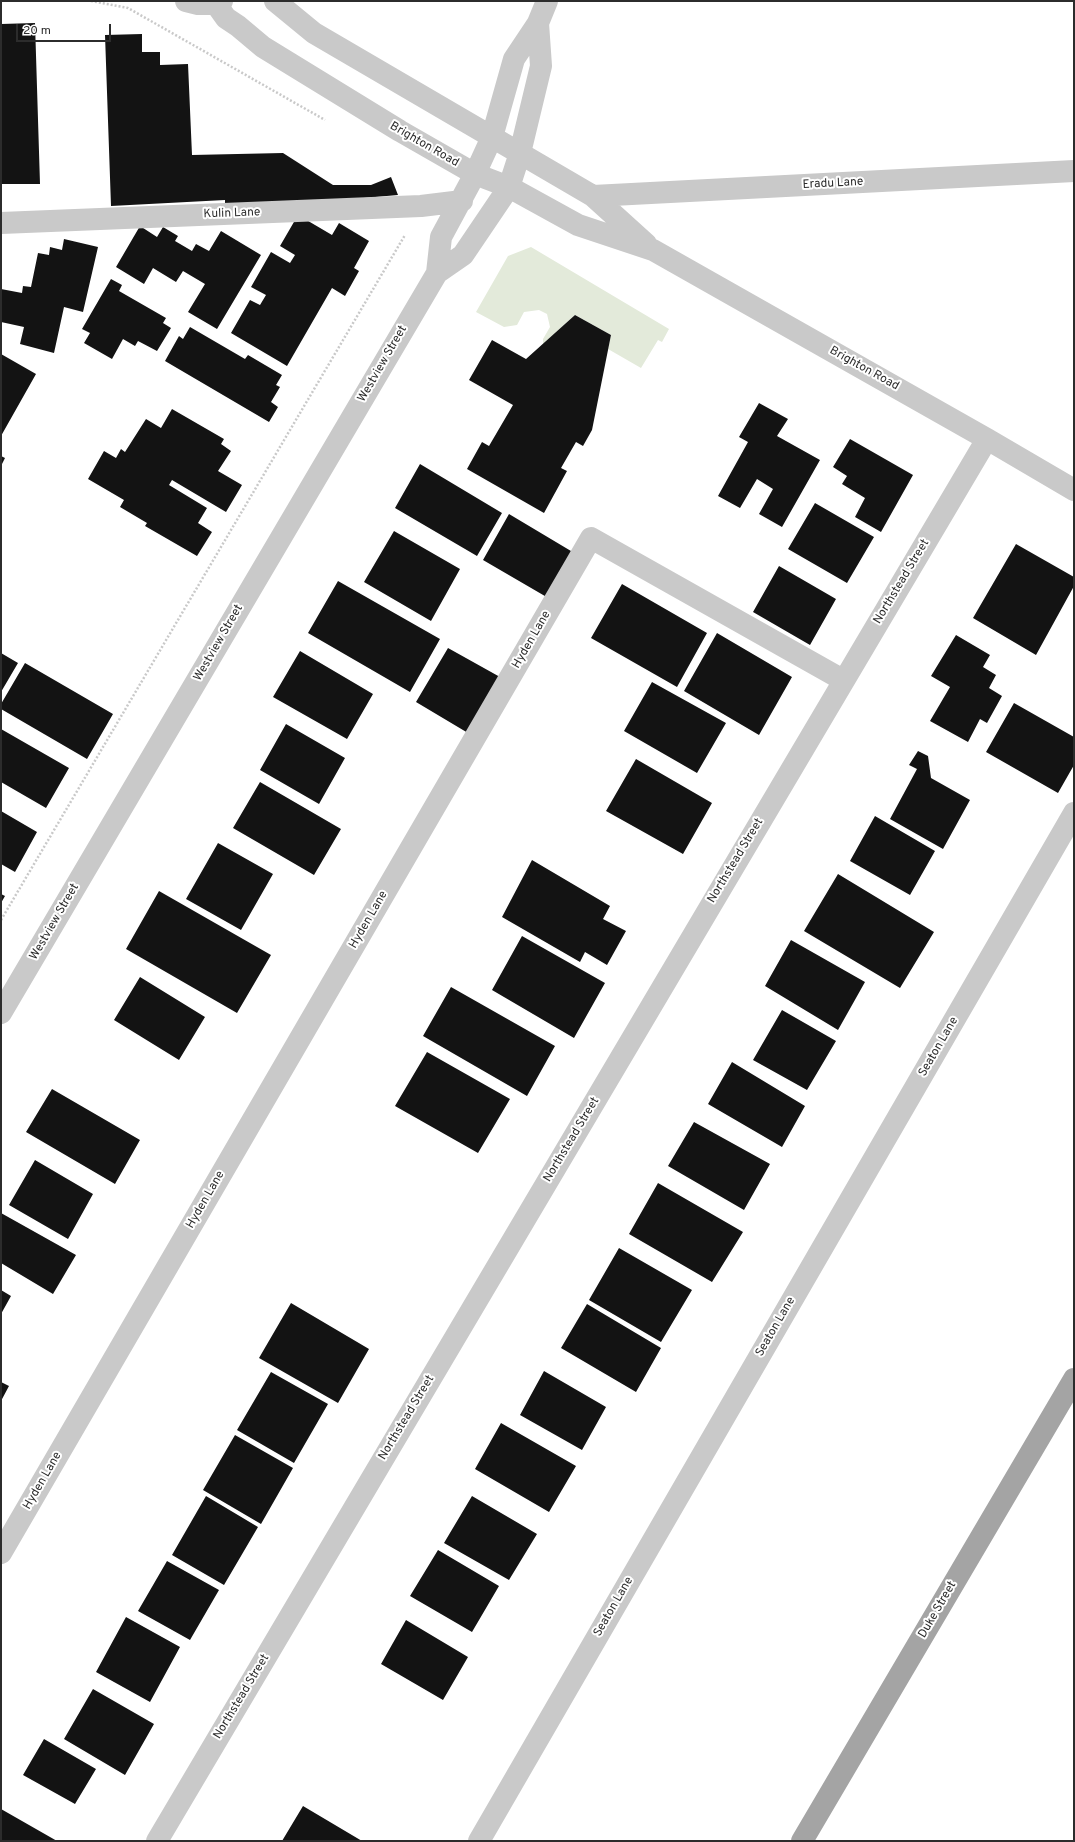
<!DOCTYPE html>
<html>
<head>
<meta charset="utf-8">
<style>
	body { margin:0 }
	#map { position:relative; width:1075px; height:1842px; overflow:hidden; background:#fff; font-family:Overpass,sans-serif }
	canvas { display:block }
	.frame { position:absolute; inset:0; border:2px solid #2c2c2c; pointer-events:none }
	.scale { position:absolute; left:16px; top:24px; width:95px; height:18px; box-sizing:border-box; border:2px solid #2c2c2c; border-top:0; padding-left:5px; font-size:12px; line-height:14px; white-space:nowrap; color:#2c2c2c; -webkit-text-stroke:3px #fff; paint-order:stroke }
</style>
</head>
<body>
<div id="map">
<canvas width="1075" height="1842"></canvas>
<div class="frame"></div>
<div class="scale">20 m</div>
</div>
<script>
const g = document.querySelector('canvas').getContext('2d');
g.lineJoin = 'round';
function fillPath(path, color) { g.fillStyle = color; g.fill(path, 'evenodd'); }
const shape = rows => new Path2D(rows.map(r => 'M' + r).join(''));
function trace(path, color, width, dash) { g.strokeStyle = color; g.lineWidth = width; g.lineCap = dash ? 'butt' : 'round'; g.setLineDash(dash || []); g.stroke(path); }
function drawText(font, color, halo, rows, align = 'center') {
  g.font = font + ' Overpass,sans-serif'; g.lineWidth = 4; g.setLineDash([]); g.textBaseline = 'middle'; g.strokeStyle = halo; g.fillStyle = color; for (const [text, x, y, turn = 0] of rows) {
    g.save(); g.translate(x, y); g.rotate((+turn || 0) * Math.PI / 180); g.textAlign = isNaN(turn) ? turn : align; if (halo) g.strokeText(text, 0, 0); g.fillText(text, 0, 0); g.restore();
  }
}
fillPath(shape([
	[531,247,669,329,662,342,658,340,641,368,608,349,611,335,575,315,543,344,543,339,550,327,547,314,539,310,524,312,517,325,504,327,476,312,508,256]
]), '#e3eada');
fillPath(shape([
	[35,23,40,184,1,184,1,24],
	[142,34,142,52,160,52,160,65,188,64,192,155,283,153,333,185,371,185,391,177,398,195,330,201,225,204,225,200,111,206,105,35],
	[298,215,332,235,339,223,369,241,354,268,359,271,345,296,332,288,287,366,231,333,250,300,260,305,266,295,251,287,271,252,290,263,295,255,280,246],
	[140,226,157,237,163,227,178,236,175,241,192,251,196,244,209,251,221,231,261,255,217,329,188,312,205,284,183,271,176,282,153,268,144,284,116,267],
	[64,239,98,247,83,312,64,307,54,353,20,344,24,327,1,322,1,289,22,293,23,286,31,287,38,253,49,255,50,247,62,250],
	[111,279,122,285,119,291,166,318,163,323,171,328,157,351,138,341,135,346,123,339,112,359,84,343,90,333,82,329],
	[575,315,611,335,592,430,583,446,576,442,561,468,567,471,544,513,467,469,482,442,489,446,513,405,469,380,492,340,526,359],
	[190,327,245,359,248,355,282,375,276,385,280,387,271,402,278,407,269,422,165,361,179,336,183,339],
	[1,354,36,374,1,436],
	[759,403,788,419,777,436,820,460,782,527,759,514,773,489,757,479,740,508,718,496,748,442,739,437],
	[172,409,224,439,221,444,231,451,218,471,242,485,226,512,172,480,169,485,207,508,198,523,212,532,197,556,145,526,147,523,120,507,124,500,88,479,104,451,116,458,121,449,125,452,146,419,161,428],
	[850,439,913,475,881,532,855,517,865,498,842,484,847,476,833,467],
	[1,456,5,458,1,466],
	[420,464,502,513,477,556,395,508],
	[815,503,874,537,847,583,788,549],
	[509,514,576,554,550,599,483,560],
	[394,531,460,569,431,621,364,582],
	[1016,544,1074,577,1074,586,1036,655,973,618],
	[779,566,836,599,810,645,753,612],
	[338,581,440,639,410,692,308,633],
	[622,584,707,633,677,687,591,638],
	[717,633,792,677,759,735,684,691],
	[956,635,990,655,983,667,996,675,989,688,1002,696,987,723,980,719,968,742,930,721,950,687,931,676],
	[448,648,500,677,468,733,416,702],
	[300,651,373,694,347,739,273,697],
	[1,653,18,663,1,692],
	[25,663,113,714,87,759,1,709,1,704],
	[652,682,726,723,697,773,624,731],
	[1014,703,1074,737,1074,765,1058,793,986,752],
	[286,724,345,758,319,804,260,770],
	[1,729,69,768,46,808,1,782],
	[918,751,928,756,931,778,970,800,943,849,890,819,917,769,909,765],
	[636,759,712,803,683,854,606,811],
	[260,782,341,829,314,875,233,828],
	[1,811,37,832,15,872,1,864],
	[875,816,935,851,910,895,850,861],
	[218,843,273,874,241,930,186,899],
	[532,860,610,906,603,919,626,931,607,965,585,952,580,962,502,917],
	[838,874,934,932,900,988,804,931],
	[159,891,271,955,237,1013,126,949],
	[1,894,5,896,1,903],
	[522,936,605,983,574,1038,492,990],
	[791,940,865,982,838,1030,765,986],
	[140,977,205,1017,179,1060,114,1020],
	[451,987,555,1046,527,1096,423,1036],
	[782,1010,836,1041,807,1090,753,1060],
	[427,1052,510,1099,478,1153,395,1106],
	[732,1062,805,1106,782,1147,708,1104],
	[52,1089,140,1140,115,1184,26,1132],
	[694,1122,770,1164,744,1210,668,1166],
	[35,1160,93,1194,68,1239,9,1205],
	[658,1183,743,1232,712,1282,629,1234],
	[1,1213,76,1255,53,1294,1,1263],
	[619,1248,692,1290,661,1342,589,1300],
	[1,1290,11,1296,1,1314],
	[291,1303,369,1349,338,1403,259,1358],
	[587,1304,661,1348,636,1392,561,1348],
	[544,1371,606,1407,582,1450,520,1415],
	[271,1372,328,1404,294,1463,237,1430],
	[1,1382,9,1386,1,1401],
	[501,1423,576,1466,549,1512,475,1469],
	[235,1435,293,1468,261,1524,203,1490],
	[206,1496,258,1527,224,1585,172,1555],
	[472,1496,537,1534,509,1580,444,1543],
	[438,1550,499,1586,472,1632,410,1596],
	[167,1561,219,1590,190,1640,138,1611],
	[126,1617,180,1647,150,1702,96,1672],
	[406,1620,468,1657,443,1700,381,1664],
	[93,1689,154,1724,125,1775,64,1739],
	[44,1739,96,1769,75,1804,23,1775],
	[303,1806,362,1841,282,1841],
	[1,1809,57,1841,1,1841]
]), '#131313');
trace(shape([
	[91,1,128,8,325,120],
	[1,920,405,235]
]), '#c9c9c9', 2.5, [2, 2]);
trace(shape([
	[186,1,198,4,216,4,222,1],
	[275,1,314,33,593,196,646,244],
	[216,4,226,18,238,26,263,47,400,131,475,174,509,187,578,225,653,250,987,439,1074,490],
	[593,196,1074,171],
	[1,223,421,206,462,201],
	[437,273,463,255,509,187,520,153,541,66,538,23],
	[1,1013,437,273,441,237,475,174,492,137,514,59,538,23,547,1],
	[1,1553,591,538,843,680],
	[157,1841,987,439],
	[479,1841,1074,813]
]), '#c9c9c9', 22);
trace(shape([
	[802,1841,1074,1379]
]), '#a4a4a4', 22);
drawText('12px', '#2c2c2c', '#fff', [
	["Brighton Road",424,145,30],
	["Eradu Lane",833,184,-3],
	["Kulin Lane",232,214,-2],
	["Westview Street",383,364,-60],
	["Brighton Road",864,369,29],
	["Northstead Street",902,582,-59],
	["Hyden Lane",532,640,-60],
	["Westview Street",219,643,-60],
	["Northstead Street",736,861,-59],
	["Hyden Lane",369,920,-60],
	["Westview Street",55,922,-60],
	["Seaton Lane",939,1047,-60],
	["Northstead Street",572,1140,-59],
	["Hyden Lane",206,1200,-60],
	["Seaton Lane",776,1327,-60],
	["Northstead Street",407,1418,-59],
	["Hyden Lane",43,1481,-60],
	["Seaton Lane",614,1607,-60],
	["Duke Street",938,1610,-60],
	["Northstead Street",242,1697,-59]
]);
</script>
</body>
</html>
